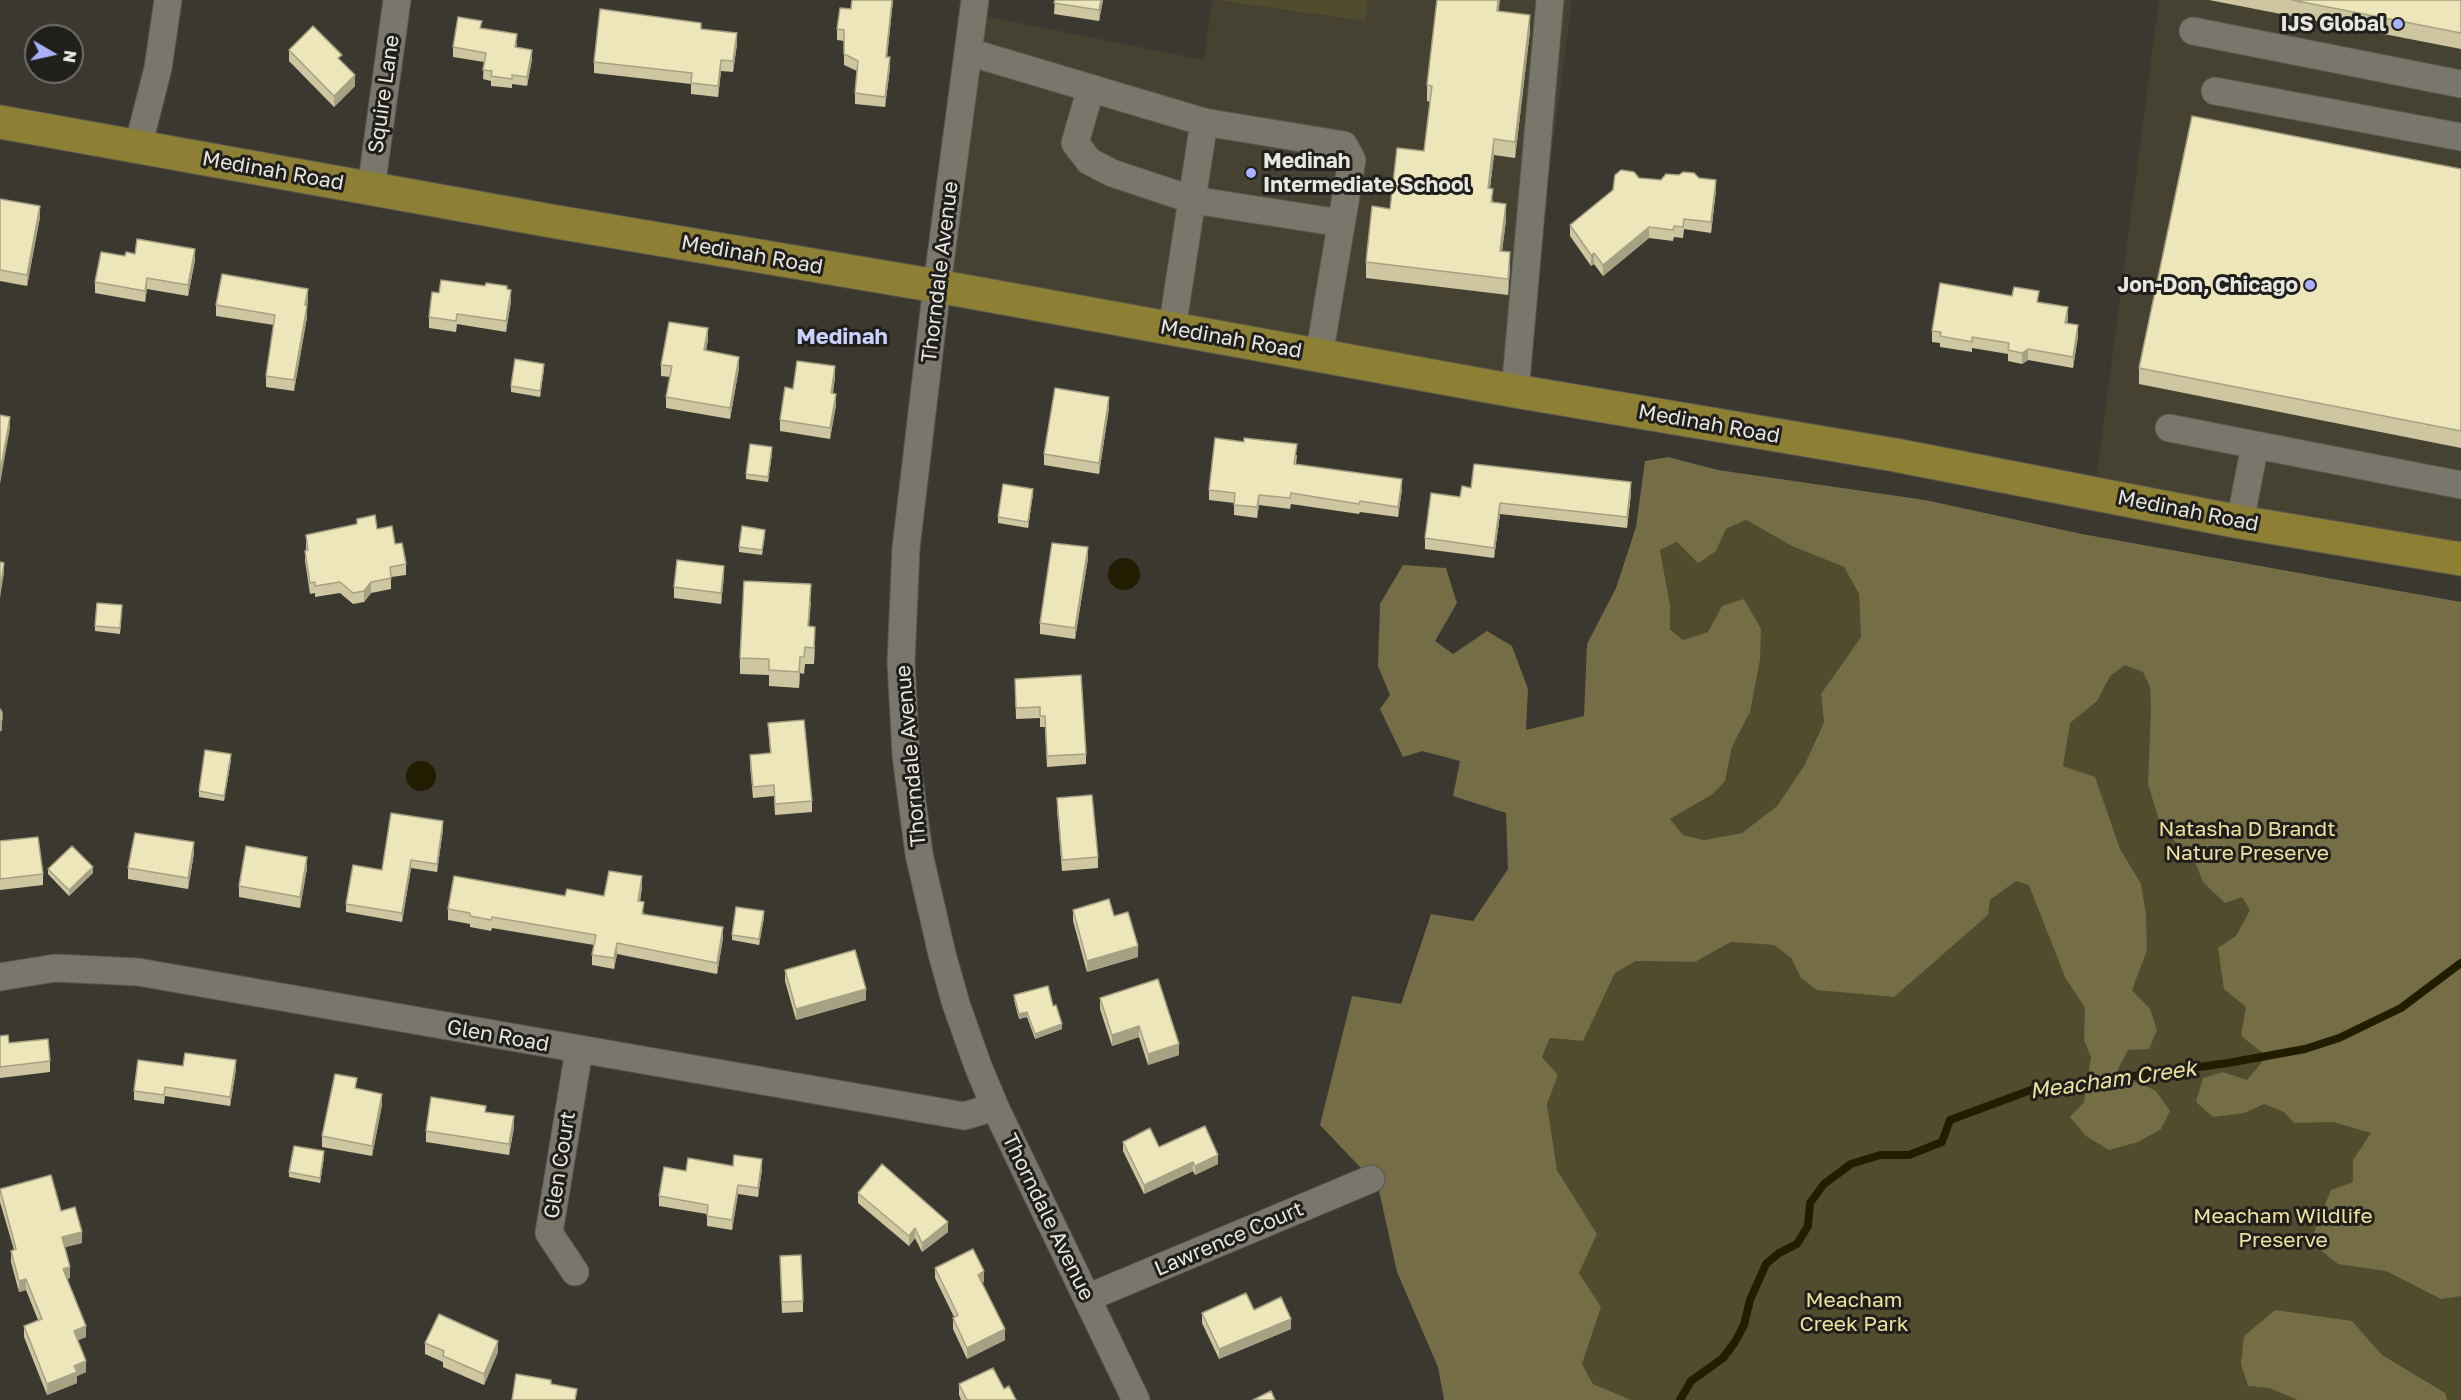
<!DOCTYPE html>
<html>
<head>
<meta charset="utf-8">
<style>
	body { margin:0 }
	#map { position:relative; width:2461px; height:1400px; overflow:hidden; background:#3a382f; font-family:"Golos Text",sans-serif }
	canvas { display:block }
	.north { position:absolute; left:24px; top:24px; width:60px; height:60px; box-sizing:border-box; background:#201f1b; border:2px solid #706f6a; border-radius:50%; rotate:99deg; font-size:16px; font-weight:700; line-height:24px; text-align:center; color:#e7e6e0 }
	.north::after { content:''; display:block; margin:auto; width:21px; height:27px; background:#a7b1fc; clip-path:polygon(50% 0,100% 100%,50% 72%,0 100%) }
</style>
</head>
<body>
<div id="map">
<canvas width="2461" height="1400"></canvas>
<div class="north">N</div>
</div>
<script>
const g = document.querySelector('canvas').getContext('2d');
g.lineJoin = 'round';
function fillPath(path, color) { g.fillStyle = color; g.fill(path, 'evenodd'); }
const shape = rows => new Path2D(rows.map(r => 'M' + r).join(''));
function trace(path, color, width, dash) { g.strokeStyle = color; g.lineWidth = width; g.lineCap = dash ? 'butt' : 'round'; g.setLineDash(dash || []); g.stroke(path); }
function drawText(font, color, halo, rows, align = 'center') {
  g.font = font + ' "Golos Text",sans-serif'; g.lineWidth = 6; g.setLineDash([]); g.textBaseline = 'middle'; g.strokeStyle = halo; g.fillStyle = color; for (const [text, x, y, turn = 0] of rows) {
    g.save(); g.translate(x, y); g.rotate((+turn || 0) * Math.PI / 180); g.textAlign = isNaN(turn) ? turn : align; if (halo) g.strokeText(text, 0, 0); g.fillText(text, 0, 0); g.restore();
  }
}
fillPath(shape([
	[1212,0,1365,21,1368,0,1572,0,1521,388,937,286,974,14,1204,60],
	[2159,0,2461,0,2461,547,2096,481]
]), '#454232');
fillPath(shape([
	[1214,0,1368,0,1365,21],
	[1746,520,1794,547,1844,567,1859,594,1861,637,1821,694,1824,721,1804,766,1777,806,1742,833,1704,840,1683,835,1670,819,1713,794,1725,781,1732,747,1750,712,1722,606,1708,632,1683,640,1670,628,1670,605,1660,550,1677,542,1716,551,1726,529],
	[2082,534,2461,608,2461,1400,1631,1400,1593,1384,1582,1364,1601,1307,1579,1273,1597,1234,1557,1170,1547,1104,1558,1075,1542,1057,1550,1038,1583,1041,1615,972,1637,961,1695,962,1731,942,1774,945,1791,958,1801,978,1990,900,2016,881]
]), '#524c2f');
fillPath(shape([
	[1668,457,1718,470,1925,500,2082,534,2461,602,2461,1296,2441,1299,2386,1271,2338,1264,2310,1242,2331,1190,2353,1182,2353,1160,2371,1133,2333,1122,2294,1123,2284,1112,2264,1104,2244,1113,2213,1117,2196,1102,2203,1078,2223,1072,2247,1080,2267,1056,2241,1036,2246,1007,2224,989,2218,948,2236,936,2250,910,2242,897,2225,903,2203,882,2194,859,2162,830,2148,784,2151,710,2150,687,2143,672,2125,665,2110,676,2097,701,2070,723,2063,766,2095,777,2120,849,2141,884,2146,915,2147,950,2132,990,2150,1009,2157,1030,2149,1049,2128,1050,2113,1079,2140,1083,2156,1091,2170,1111,2161,1129,2138,1142,2109,1150,2086,1136,2070,1117,2084,1102,2091,1057,2084,1040,2085,1008,2065,977,2029,885,2016,881,1990,900,1988,915,1894,997,1817,990,1801,978,1791,958,1774,945,1731,942,1695,962,1636,961,1615,973,1583,1041,1550,1038,1542,1057,1558,1075,1547,1104,1557,1170,1597,1234,1579,1273,1601,1307,1582,1364,1593,1384,1631,1400,1444,1400,1438,1367,1397,1272,1378,1186,1320,1125,1352,996,1401,1004,1431,914,1473,921,1508,869,1506,813,1453,796,1460,761,1422,751,1403,757,1380,709,1390,695,1378,666,1380,604,1403,565,1446,568,1457,603,1435,641,1453,654,1487,631,1512,646,1528,689,1526,730,1584,716,1587,644,1616,588,1636,527,1645,461],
	[1746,520,1794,547,1844,567,1859,594,1861,637,1821,694,1824,722,1804,766,1777,806,1742,833,1704,840,1683,835,1670,819,1713,794,1725,781,1732,747,1750,712,1760,660,1761,629,1744,599,1722,606,1708,632,1683,640,1670,629,1670,605,1660,550,1677,542,1698,563,1716,551,1726,529],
	[2275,1310,2352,1321,2382,1355,2445,1393,2447,1400,2298,1400,2269,1388,2248,1386,2241,1364,2244,1336]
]), '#756d46');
fillPath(shape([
	'1108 574a16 16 0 1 1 32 0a16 16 0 1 1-32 0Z',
	'406 776a15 15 0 1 1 30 0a15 15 0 1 1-30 0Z'
]), '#221c01');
trace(shape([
	[1680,1400,1691,1381,1723,1358,1735,1342,1744,1325,1750,1300,1766,1264,1779,1253,1797,1244,1808,1226,1810,1203,1824,1184,1851,1164,1880,1155,1909,1155,1942,1142,1950,1120,2031,1090,2228,1063,2305,1049,2339,1038,2401,1008,2461,963]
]), '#221c01', 8);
const minor = shape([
	[975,0,937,286,906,548,901,662,906,755,919,854,942,954,956,1004,978,1066,995,1107,1136,1400],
	[2193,31,2461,84],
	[969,52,1204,122,1344,145,1352,160,1319,356],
	[1091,88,1075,143,1089,161,1112,173,1193,200,1341,223],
	[2215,91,2461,137],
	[138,147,158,68,168,0],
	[371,189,397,0],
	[1172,329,1204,122],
	[1515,391,1550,0],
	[2169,428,2461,485],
	[2240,522,2255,445],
	[0,977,55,968,138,972,964,1116,995,1107],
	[575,1272,549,1233,579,1050],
	[1087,1298,1371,1179]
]);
const major = shape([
	[0,122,557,222,937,286,1515,391,1895,455,2240,522,2461,559]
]);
trace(minor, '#58574f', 29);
trace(major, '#58574f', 35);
trace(minor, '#79776c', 27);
trace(major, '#8d7f33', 33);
fillPath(shape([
	[893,0,887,57,890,68,885,107,855,104,855,93,857,71,844,65,844,41,837,40,837,29,851,9],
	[1055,0,1103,0,1099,21,1054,14],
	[2209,0,2461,0,2461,49],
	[1499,11,1530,31,1515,158,1494,155,1490,188,1493,202,1506,220,1502,251,1510,268,1508,295,1366,278,1366,262,1390,209,1424,151,1430,102,1427,101,1427,85],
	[482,28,517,43,516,48,532,59,527,86,512,84,512,88,491,86,491,81,483,79,484,62,453,57,453,47],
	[701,29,737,44,733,72,721,71,718,97,691,94,691,84,594,73,594,62],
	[289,50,342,62,355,86,334,107,289,61],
	[2461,169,2461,448,2139,384,2139,368],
	[1639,178,1661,180,1699,178,1716,190,1711,233,1684,229,1683,238,1674,237,1673,241,1649,238,1603,276,1594,264,1591,266,1570,236,1570,225],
	[0,199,40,217,27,286,0,281],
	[135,254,195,260,188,296,147,289,145,302,95,293,95,282,125,256],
	[507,289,511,301,506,332,457,324,456,332,429,328,429,317,439,293],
	[308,300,307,306,307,317,294,391,266,387,266,376,274,325,216,316,216,305],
	[2039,303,2068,318,2067,324,2078,336,2073,368,2028,360,2022,364,2008,361,2008,354,1972,348,1972,352,1940,347,1940,343,1932,342,1932,331],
	[708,339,706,351,739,368,730,419,666,408,666,397,670,377,661,376,661,365],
	[544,369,540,397,511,392,511,386],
	[835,377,833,393,836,405,830,439,780,431,780,420,793,389],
	[1109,408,1099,474,1044,465,1044,454],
	[772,453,768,482,746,479,746,474],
	[1297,455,1296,464,1402,489,1398,517,1360,512,1359,514,1291,504,1290,509,1259,505,1257,518,1234,515,1234,503,1209,500,1209,490],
	[1471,488,1631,493,1627,528,1500,514,1494,558,1425,549,1425,538,1460,497],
	[1033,494,1028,528,998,523,998,517],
	[357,519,377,529,395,544,406,564,406,575,391,577,391,589,371,593,364,602,353,604,340,593,315,597,315,593,310,594,305,561,305,551,306,550,306,535,357,524],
	[765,535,762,555,739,552,739,547],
	[1088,558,1075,639,1040,634,1040,623],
	[724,576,721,604,674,598,674,587],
	[811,601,809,626,815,643,814,664,805,664,804,674,800,673,799,688,769,686,769,675,740,674,740,658],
	[122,610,120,634,95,631,95,626],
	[1015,679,1086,754,1086,764,1047,767,1045,727,1040,727,1040,718,1016,719],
	[768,723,812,801,812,812,775,815,774,796,753,798,750,765,750,755,770,753],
	[231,760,224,801,199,797,199,791],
	[1057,798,1098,857,1098,868,1062,871,1057,809],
	[443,829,437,872,411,868,402,922,346,912,346,904,382,870],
	[0,841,43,874,43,885,0,890],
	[194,853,188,889,128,879,128,868],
	[307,868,300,908,239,897,239,886],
	[48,869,93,873,69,896,48,874],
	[642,887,640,902,644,914,723,938,717,974,617,954,614,969,592,965,592,955,594,945,492,928,491,931,470,927,470,924,448,920,448,909,565,896,604,896],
	[1073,910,1114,916,1138,957,1087,972,1073,921],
	[764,917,759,945,732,940,732,935],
	[785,970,866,1000,796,1020,785,981],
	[1014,995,1062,1029,1035,1039,1027,1017,1019,1019,1014,1000],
	[1100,998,1179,1055,1148,1065,1139,1037,1112,1046,1100,1009],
	[0,1036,9,1043,50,1061,50,1072,0,1078],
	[183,1066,236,1069,230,1106,165,1096,164,1104,134,1100,134,1091],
	[357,1089,382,1105,372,1156,322,1147,322,1136],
	[486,1112,514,1127,509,1155,426,1142,426,1131],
	[1123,1142,1159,1147,1218,1164,1195,1175,1193,1171,1144,1194,1123,1151],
	[324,1157,320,1183,289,1177,289,1172],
	[733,1166,762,1169,758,1197,738,1194,732,1230,707,1226,707,1214,659,1206,659,1196,686,1171],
	[0,1189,61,1211,82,1243,65,1247,70,1278,67,1279,86,1337,78,1340,86,1372,77,1376,77,1383,47,1395,24,1337,24,1326,38,1320,26,1290,19,1292,11,1262,11,1251,14,1250,0,1202],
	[858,1193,948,1232,922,1252,915,1238,909,1246,858,1203],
	[780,1267,803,1301,803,1312,782,1313],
	[935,1268,984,1282,982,1283,1005,1340,967,1359,953,1329,953,1318,954,1317,935,1278],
	[1254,1310,1291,1329,1219,1359,1202,1323,1202,1313],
	[425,1343,498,1352,484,1385,443,1367,443,1362,425,1354],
	[959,1384,1004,1389,1016,1400,961,1400,959,1395]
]), '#cdc6a1');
fillPath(shape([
	[892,0,893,0,886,68,886,57],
	[1101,0,1103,0,1099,21,1099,10],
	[1498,0,1500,0,1497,27,1497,11],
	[1530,15,1530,31,1515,158,1515,142],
	[737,33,737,44,733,72,733,61],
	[532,50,532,59,527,86,527,77],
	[890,57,890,68,885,107,885,97],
	[721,60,721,71,718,97,718,86],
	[355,75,355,86,334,107,334,96],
	[1494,139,1494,155,1488,204,1488,188],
	[1716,180,1716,190,1711,233,1711,222],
	[1506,204,1506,220,1500,267,1500,251],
	[40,206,40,217,27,286,27,275],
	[1649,227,1649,238,1603,276,1603,265],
	[195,249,195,260,188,296,188,285],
	[1510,252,1510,268,1508,295,1508,279],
	[1594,253,1594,264,1591,266,1591,255],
	[147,278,147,289,145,302,145,291],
	[308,289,308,300,305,316,305,305],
	[511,290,511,301,506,332,506,321],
	[307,306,307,317,294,391,294,380],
	[2068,307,2068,318,2065,334,2065,323],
	[2078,325,2078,336,2073,368,2073,357],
	[708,328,708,339,704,361,704,350],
	[2028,349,2028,360,2022,364,2022,353],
	[739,357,739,368,730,419,730,408],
	[544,364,544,369,540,397,540,391],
	[835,366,835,377,831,404,831,393],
	[836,394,836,405,830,439,830,428],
	[1109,397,1109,408,1099,474,1099,463],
	[10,417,10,428,0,484,0,473],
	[772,447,772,453,768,482,768,477],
	[1402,479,1402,489,1398,517,1398,507],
	[1631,482,1631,493,1627,528,1627,517],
	[1033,489,1033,494,1028,528,1028,522],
	[1259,495,1259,505,1257,518,1257,507],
	[1500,503,1500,514,1494,558,1494,548],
	[1088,547,1088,558,1075,639,1075,628],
	[4,563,4,573,0,598,0,588],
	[724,566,724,576,721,604,721,593],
	[371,582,371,593,364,602,364,591],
	[815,627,815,643,814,664,814,648],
	[800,657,800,673,799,688,799,672],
	[2,712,2,730,0,732,0,721],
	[231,754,231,760,224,801,224,796],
	[443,821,443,829,437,872,437,864],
	[194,842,194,853,188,889,188,878],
	[307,857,307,868,300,908,300,897],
	[411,860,411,868,402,922,402,913],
	[93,867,93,873,69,896,69,890],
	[642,876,642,887,638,912,638,901],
	[764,911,764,917,759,945,759,939],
	[723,927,723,938,717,974,717,963],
	[617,943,617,954,614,969,614,958],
	[1138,946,1138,957,1087,972,1087,961],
	[866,989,866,1000,796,1020,796,1009],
	[1027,1012,1027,1017,1019,1019,1019,1014],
	[1062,1024,1062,1029,1035,1039,1035,1034],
	[1139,1026,1139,1037,1112,1046,1112,1035],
	[1179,1044,1179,1055,1148,1065,1148,1054],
	[236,1060,236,1069,230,1106,230,1097],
	[382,1094,382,1105,372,1156,372,1146],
	[514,1116,514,1127,509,1155,509,1144],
	[324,1151,324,1157,320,1183,320,1178],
	[1218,1155,1218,1164,1195,1175,1195,1166],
	[762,1159,762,1169,758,1197,758,1188],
	[1193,1162,1193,1171,1144,1194,1144,1185],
	[738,1185,738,1194,732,1230,732,1220],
	[948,1222,948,1232,922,1252,922,1243],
	[915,1228,915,1238,909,1246,909,1236],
	[82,1232,82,1243,62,1248,62,1237],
	[70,1267,70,1278,63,1280,63,1269],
	[984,1271,984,1282,978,1286,978,1275],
	[26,1279,26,1290,19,1292,19,1281],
	[1291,1319,1291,1329,1219,1359,1219,1349],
	[86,1326,86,1337,74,1342,74,1331],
	[1005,1329,1005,1340,967,1359,967,1348],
	[498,1341,498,1352,484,1385,484,1374],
	[86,1361,86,1372,77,1376,77,1383,47,1395,47,1384,74,1366]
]), '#a7a183');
const building = shape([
	[852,0,892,0,886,57,890,57,885,97,855,93,858,61,844,54,844,30,837,29,840,8,851,9,852,0],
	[1055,0,1101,0,1099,10,1054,3,1055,0],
	[1437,0,1498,0,1497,11,1530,15,1515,142,1494,139,1488,188,1493,189,1491,202,1506,204,1500,251,1510,252,1508,279,1366,262,1372,206,1390,209,1397,148,1424,151,1432,86,1427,85,1437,0],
	[2292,0,2461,0,2461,33,2292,0],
	[600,9,701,23,701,29,737,33,733,61,721,60,718,86,691,83,692,73,594,62,600,9],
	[458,17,482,21,480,28,517,34,515,47,532,50,527,77,512,75,512,79,491,76,492,71,483,70,486,53,453,47,458,17],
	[313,26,342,55,338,58,355,75,334,96,289,50,313,26],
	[2192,116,2461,169,2461,431,2139,368,2192,116],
	[1621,170,1634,172,1639,178,1661,180,1666,174,1679,175,1683,172,1694,173,1699,178,1716,180,1711,222,1684,219,1683,227,1674,226,1673,230,1649,227,1603,265,1594,253,1591,255,1570,225,1613,190,1615,175,1621,170],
	[0,199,40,206,27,275,0,270,0,199],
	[137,239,195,249,188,285,147,278,145,291,95,282,101,252,125,256,126,252,135,254,137,239],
	[222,274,308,289,305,305,307,306,294,380,266,376,275,315,216,305,222,274],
	[441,280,485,286,486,283,507,286,507,289,511,290,506,321,457,314,456,321,429,317,432,292,439,293,441,280],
	[1940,283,2012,296,2014,287,2039,291,2037,302,2068,307,2065,323,2078,325,2073,357,2028,349,2022,353,2008,350,2009,343,1972,337,1972,342,1940,336,1941,332,1932,331,1940,283],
	[669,322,708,328,704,350,739,357,730,408,666,397,672,366,661,365,669,322],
	[515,359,544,364,540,391,511,386,515,359],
	[797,361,835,366,831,393,836,394,830,428,780,420,785,387,793,389,797,361],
	[1055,388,1109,397,1099,463,1044,454,1055,388],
	[0,415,10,417,0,473,0,415],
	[1215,438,1244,442,1244,438,1297,444,1294,464,1402,479,1398,507,1360,501,1359,504,1291,493,1290,498,1259,495,1257,507,1234,505,1235,493,1209,490,1215,438],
	[750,444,772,447,768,477,746,474,750,444],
	[1474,464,1631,482,1627,517,1500,503,1494,548,1425,538,1431,493,1460,497,1462,486,1471,488,1474,464],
	[1003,484,1033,489,1028,522,998,517,1003,484],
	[375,515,377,529,392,526,395,544,402,543,406,564,390,567,391,578,371,582,364,591,353,593,340,582,315,586,315,582,310,583,305,551,308,550,306,535,357,524,357,519,375,515],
	[742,526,765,530,762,550,739,547,742,526],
	[1052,543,1088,547,1075,628,1040,623,1052,543],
	[677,560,724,566,721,593,674,587,677,560],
	[0,562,4,563,0,588,0,562],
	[744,581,811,584,808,626,815,627,814,648,805,647,804,657,800,657,799,672,769,670,769,659,740,658,744,581],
	[97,603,122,605,120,628,95,626,97,603],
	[1081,675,1086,754,1047,756,1045,716,1040,716,1040,707,1016,708,1015,679,1081,675],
	[0,709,2,712,2,720,0,721,0,709],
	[804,720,812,801,775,804,774,785,753,787,750,755,771,753,768,723,804,720],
	[205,750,231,754,224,796,199,791,205,750],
	[1092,795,1098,857,1062,860,1057,798,1092,795],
	[391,813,443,821,437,864,411,860,402,913,346,904,353,865,382,870,391,813],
	[135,833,194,842,188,878,128,868,135,833],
	[38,837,43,874,0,879,0,841,38,837],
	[72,846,93,867,69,890,48,869,72,846],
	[246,846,307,857,300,897,239,886,246,846],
	[609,871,642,876,638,901,644,902,642,914,723,927,717,963,617,943,614,958,592,955,596,935,492,917,491,920,470,916,470,913,448,909,454,876,565,896,567,889,604,896,609,871],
	[1109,899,1114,916,1128,912,1138,946,1087,961,1073,910,1109,899],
	[736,907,764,911,759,939,732,935,736,907],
	[855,950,866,989,796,1009,785,970,855,950],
	[1158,979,1179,1044,1148,1054,1139,1026,1112,1035,1100,998,1158,979],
	[1048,986,1053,1006,1056,1005,1062,1024,1035,1034,1027,1012,1019,1014,1014,995,1048,986],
	[8,1035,9,1043,48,1039,50,1061,0,1067,0,1036,8,1035],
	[185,1053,236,1060,230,1097,165,1087,164,1095,134,1091,138,1060,183,1066,185,1053],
	[335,1074,357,1078,355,1088,382,1094,372,1146,322,1136,335,1074],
	[431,1097,486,1106,485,1112,514,1116,509,1144,426,1131,431,1097],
	[1205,1126,1218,1155,1195,1166,1193,1162,1144,1185,1123,1142,1150,1128,1159,1147,1205,1126],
	[294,1146,324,1151,320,1178,289,1172,294,1146],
	[734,1155,762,1159,758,1188,738,1185,732,1220,707,1216,708,1205,659,1196,664,1167,686,1171,688,1158,733,1166,734,1155],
	[882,1164,948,1222,922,1243,915,1228,909,1236,858,1193,882,1164],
	[51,1175,61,1211,75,1207,82,1232,62,1237,70,1267,63,1269,86,1326,74,1331,86,1361,74,1366,77,1372,47,1384,24,1326,42,1319,26,1279,19,1281,11,1251,16,1249,0,1189,51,1175],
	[973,1249,984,1271,978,1275,1005,1329,967,1348,953,1318,958,1315,935,1268,973,1249],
	[801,1255,803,1301,782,1302,780,1256,801,1255],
	[1246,1293,1254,1310,1281,1297,1291,1319,1219,1349,1202,1313,1246,1293],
	[439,1314,498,1341,484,1374,443,1356,444,1351,425,1343,439,1314],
	[993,1368,1004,1389,1009,1386,1016,1400,967,1400,959,1384,993,1368],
	[516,1374,551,1380,551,1384,577,1389,575,1400,512,1400,516,1374],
	[1271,1391,1275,1400,1253,1400,1271,1391]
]);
fillPath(building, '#eee6bb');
trace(building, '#a7a183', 1.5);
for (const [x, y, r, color] of [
	[2398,24,6,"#a7b1fc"],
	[1251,173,6,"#a7b1fc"],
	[2310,285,6,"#a7b1fc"]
]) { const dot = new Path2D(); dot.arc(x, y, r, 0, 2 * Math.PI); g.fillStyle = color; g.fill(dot); trace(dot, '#201f1b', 2); }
drawText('bold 21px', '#e7e6e0', '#201f1b', [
	["IJS Global",2386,24],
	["Medinah",1263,161,"left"],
	["Intermediate School",1263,185,"left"],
	["Jon-Don, Chicago",2298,285]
], 'right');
drawText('21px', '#e7e6e0', '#201f1b', [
	["Squire Lane",384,94,-82],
	["Medinah Road",273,171,10],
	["Medinah Road",752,255,10],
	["Thorndale Avenue",940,272,-83],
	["Medinah Road",1231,339,10],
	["Medinah Road",1709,424,10],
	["Medinah Road",2188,511,11],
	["Thorndale Avenue",911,756,-95],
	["Glen Road",498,1036,10],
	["Glen Court",560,1165,-81],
	["Thorndale Avenue",1048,1217,64],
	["Lawrence Court",1229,1239,-23]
]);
drawText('21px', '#eee09e', '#201f1b', [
	["Natasha D Brandt",2247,829],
	["Nature Preserve",2247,853],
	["Meacham Wildlife",2283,1216],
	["Preserve",2283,1240],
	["Meacham",1854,1300],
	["Creek Park",1854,1324]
]);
drawText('bold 22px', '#c9d0fb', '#201f1b', [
	["Medinah",842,337]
]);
drawText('italic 22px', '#eee09d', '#201f1b', [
	["Meacham Creek",2113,1080,-8]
]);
</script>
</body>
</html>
